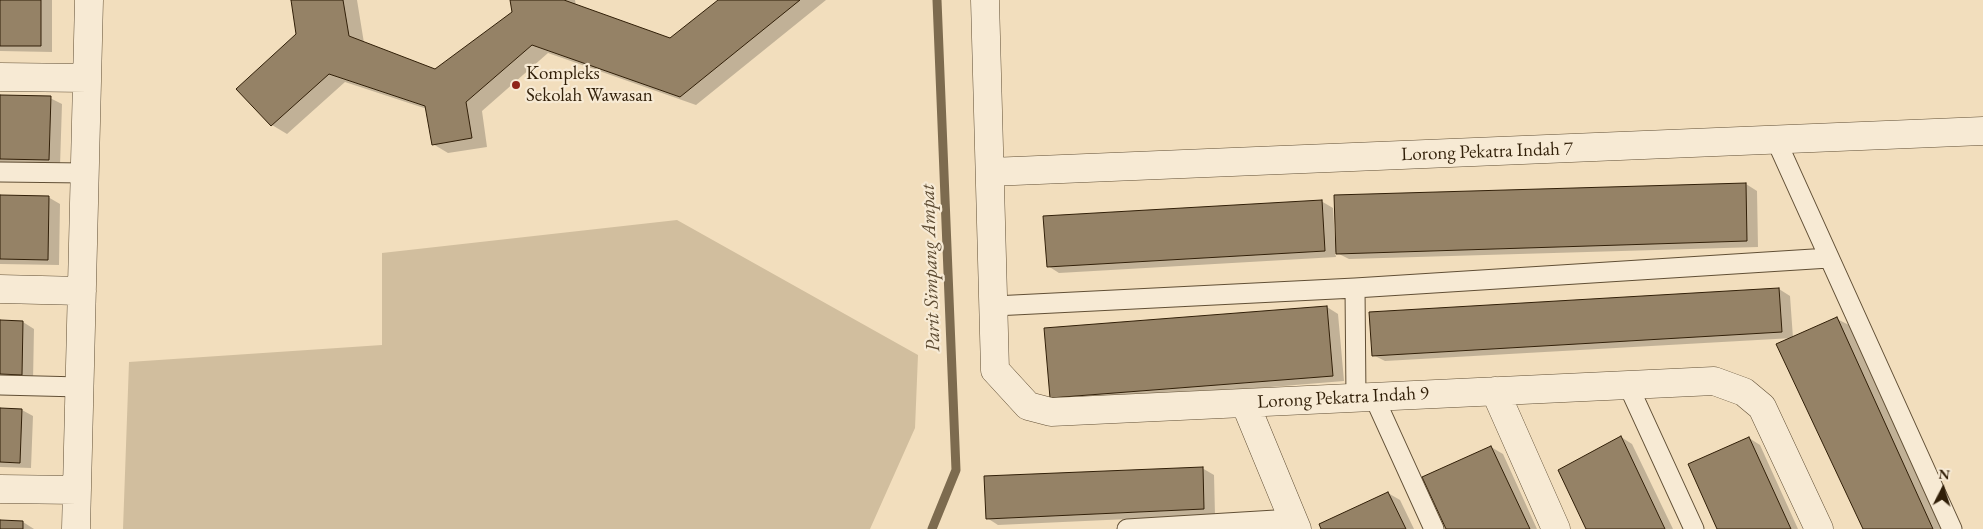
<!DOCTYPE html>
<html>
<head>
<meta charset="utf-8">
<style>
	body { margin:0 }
	#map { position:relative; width:1983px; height:529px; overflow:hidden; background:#f2debd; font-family:"EB Garamond",serif }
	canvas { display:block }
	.north { position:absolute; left:1918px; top:464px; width:50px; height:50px; -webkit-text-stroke:4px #f7ead4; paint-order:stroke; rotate:5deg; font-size:14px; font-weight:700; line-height:20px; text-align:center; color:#311f08 }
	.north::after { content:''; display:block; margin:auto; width:18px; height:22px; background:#311f08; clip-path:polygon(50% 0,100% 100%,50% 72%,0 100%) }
</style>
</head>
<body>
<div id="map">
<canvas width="1983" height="529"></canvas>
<div class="north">N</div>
</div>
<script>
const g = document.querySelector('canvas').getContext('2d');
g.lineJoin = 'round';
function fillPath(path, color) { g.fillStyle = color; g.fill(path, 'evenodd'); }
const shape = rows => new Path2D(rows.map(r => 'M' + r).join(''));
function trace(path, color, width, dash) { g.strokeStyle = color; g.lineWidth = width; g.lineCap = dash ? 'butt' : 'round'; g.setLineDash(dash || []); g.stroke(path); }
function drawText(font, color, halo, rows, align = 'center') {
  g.font = font + ' "EB Garamond",serif'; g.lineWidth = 4.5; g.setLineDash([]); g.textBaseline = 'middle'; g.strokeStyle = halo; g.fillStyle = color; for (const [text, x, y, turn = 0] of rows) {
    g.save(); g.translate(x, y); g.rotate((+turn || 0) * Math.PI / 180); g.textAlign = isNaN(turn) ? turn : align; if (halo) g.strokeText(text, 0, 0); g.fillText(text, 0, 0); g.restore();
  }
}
fillPath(shape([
	[677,220,918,355,915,428,870,529,123,529,129,362,382,345,382,253]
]), '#d1be9e');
fillPath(shape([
	[0,0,52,0,52,52,0,51],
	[292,0,357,0,364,43,435,70,513,13,511,0,575,0,576,6,671,40,720,0,826,0,696,105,548,53,482,111,487,147,448,153,433,144,427,109,345,82,287,134,272,125,298,35],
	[0,97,50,98,62,104,60,166,0,164],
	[1746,184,1757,191,1758,247,1349,259,1335,252,1336,257,1059,273,1048,266,1321,201,1333,208,1335,240],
	[0,196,48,197,60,204,59,265,0,264],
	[1779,289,1790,296,1793,338,1837,319,1849,325,1941,529,1864,529,1793,338,1385,361,1373,355],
	[1327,307,1338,314,1344,381,1063,404,1051,397],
	[0,321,23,322,34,329,33,381,0,380],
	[0,409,22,410,33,416,31,468,0,467],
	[1621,437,1632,444,1673,529,1587,529],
	[1749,438,1760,445,1798,529,1718,529],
	[1491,447,1503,454,1537,529,1448,529],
	[1202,468,1214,475,1215,515,998,525,987,518],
	[1388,493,1400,500,1414,529,1322,529],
	[0,521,23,522,34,529,0,529]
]), '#0003');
trace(shape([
	[932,529,956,470,937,0]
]), '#7d6b4f', 9);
const building = shape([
	[0,0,41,0,41,46,0,46,0,0],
	[291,0,343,0,349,36,435,69,512,12,510,0,564,0,670,38,718,0,800,0,680,97,532,45,466,102,472,138,432,145,425,106,329,74,271,126,236,89,296,34,291,0],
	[0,95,51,96,49,160,0,159,0,95],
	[1746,183,1747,241,1336,254,1334,195,1746,183],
	[0,195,49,196,48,260,0,259,0,195],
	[1322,200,1325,251,1047,267,1043,216,1322,200],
	[1779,288,1782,332,1372,356,1369,312,1779,288],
	[1327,306,1333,376,1050,398,1044,328,1327,306],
	[1837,317,1933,529,1863,529,1776,344,1837,317],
	[0,320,23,321,22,375,0,374,0,320],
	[0,408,22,409,20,463,0,462,0,408],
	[1621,436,1665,529,1586,529,1558,470,1621,436],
	[1749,437,1791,529,1717,529,1688,464,1749,437],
	[1491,446,1530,529,1446,529,1422,477,1491,446],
	[1203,467,1204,509,986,519,984,476,1203,467],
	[1388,492,1406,529,1321,529,1319,524,1388,492],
	[0,520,23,521,23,529,0,529,0,520]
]);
fillPath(building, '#958266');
trace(building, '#311f08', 1);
const service = shape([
	[1776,140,1952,529],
	[0,172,85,173],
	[1355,288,1356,398],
	[994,306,1355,288,1829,258],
	[0,385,80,387],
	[1628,385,1694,529],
	[1374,397,1434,529],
	[1127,529,1292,519]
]);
const minor = shape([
	[985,0,995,370,1028,406,1051,412,1714,381,1744,392,1762,407,1819,529],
	[0,77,87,78],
	[990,172,1983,131],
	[0,289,82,291],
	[1495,391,1556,529],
	[1245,403,1297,529],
	[0,489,77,490],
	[76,529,89,0]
]);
trace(service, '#614f35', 21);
trace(minor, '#614f35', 29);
trace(service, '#f7ead4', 19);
trace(minor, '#f7ead4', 28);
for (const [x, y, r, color] of [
	[516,85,5,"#8f2418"]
]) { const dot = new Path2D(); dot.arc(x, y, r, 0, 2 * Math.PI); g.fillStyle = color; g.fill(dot); trace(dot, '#f7ead4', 2); }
drawText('19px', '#311f08', '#f7ead4', [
	["Kompleks",526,74],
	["Sekolah Wawasan",526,96]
], 'left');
drawText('19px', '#311f08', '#f7ead4', [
	["Lorong Pekatra Indah 7",1487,152,-2],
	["Lorong Pekatra Indah 9",1343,398,-3]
]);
drawText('italic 20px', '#5d4b32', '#f7ead4', [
	["Parit Simpang Ampat",931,268,-92]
]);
</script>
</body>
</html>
